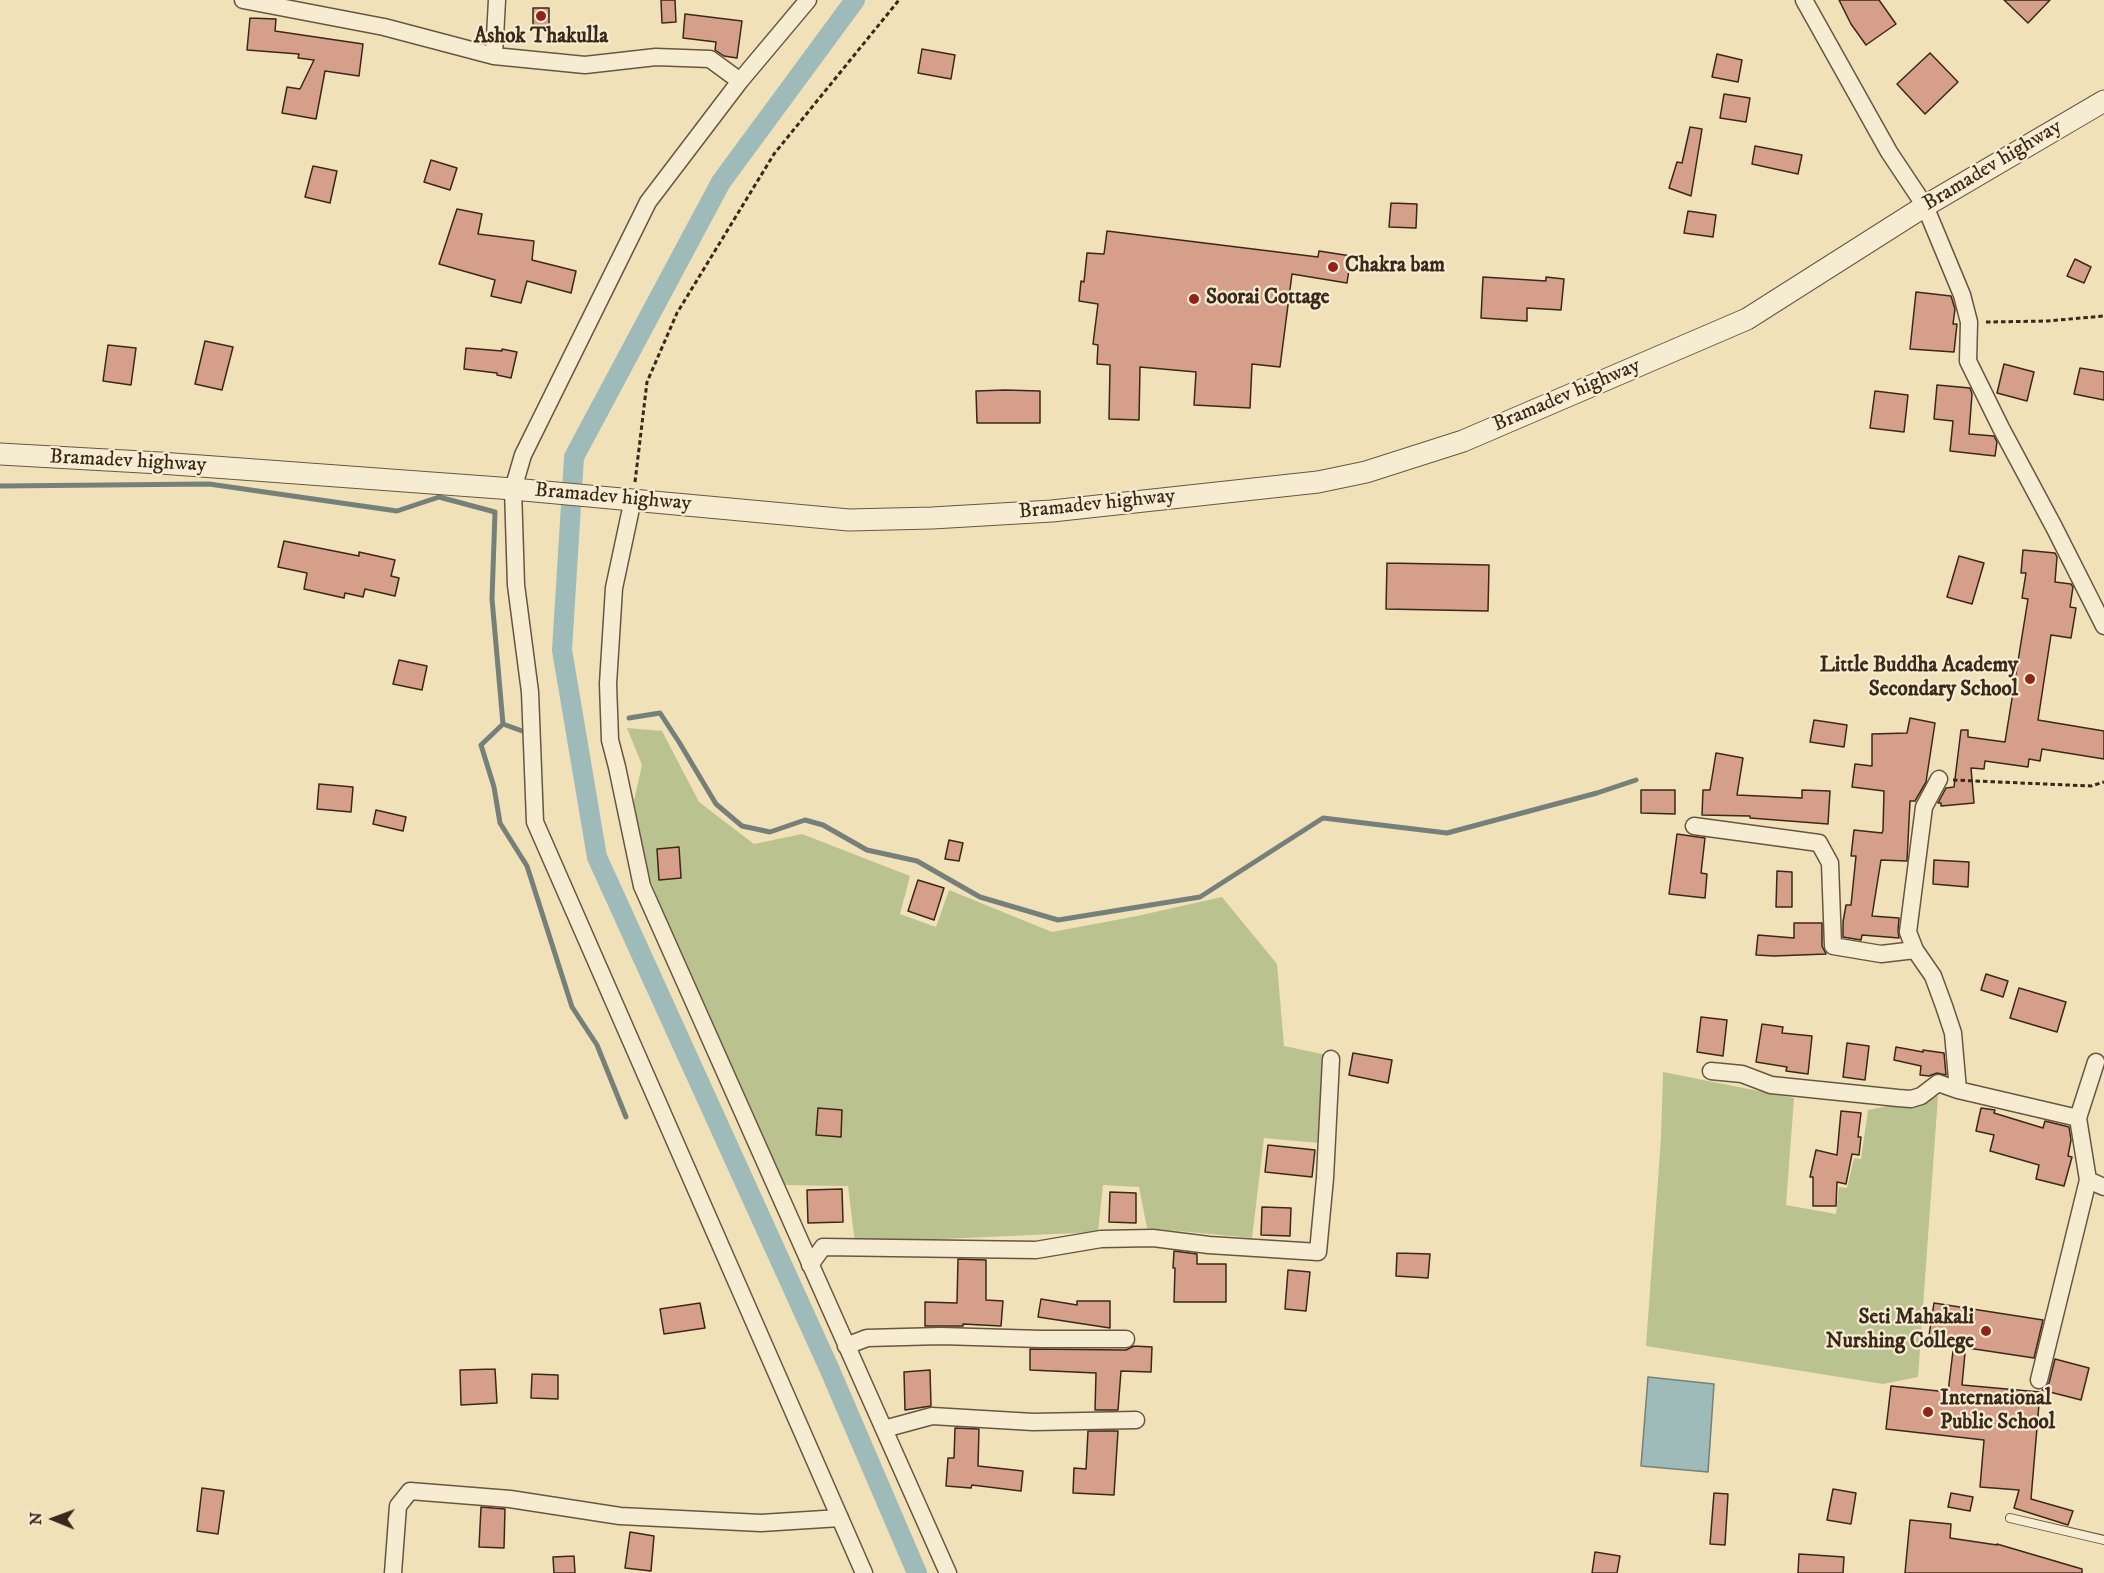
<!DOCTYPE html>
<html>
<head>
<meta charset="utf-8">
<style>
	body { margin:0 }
	#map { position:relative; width:2104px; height:1573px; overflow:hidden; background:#f0e1b9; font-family:"IM FELL DW Pica",serif }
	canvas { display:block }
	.north { position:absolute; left:24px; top:1489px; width:60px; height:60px; -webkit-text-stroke:4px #f5ecd2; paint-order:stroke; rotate:271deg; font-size:16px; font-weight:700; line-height:24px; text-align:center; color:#3a2819 }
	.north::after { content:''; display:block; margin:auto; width:21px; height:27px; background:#3a2819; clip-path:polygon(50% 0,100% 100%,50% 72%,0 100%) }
</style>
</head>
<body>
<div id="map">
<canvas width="2104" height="1573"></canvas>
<div class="north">N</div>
</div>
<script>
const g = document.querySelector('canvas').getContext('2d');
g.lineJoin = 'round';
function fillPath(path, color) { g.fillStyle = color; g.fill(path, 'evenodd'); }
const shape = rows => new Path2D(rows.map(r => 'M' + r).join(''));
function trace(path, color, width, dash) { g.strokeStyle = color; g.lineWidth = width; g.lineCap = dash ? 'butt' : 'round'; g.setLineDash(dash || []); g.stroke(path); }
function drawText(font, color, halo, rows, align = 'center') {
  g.font = font + ' "IM FELL DW Pica",serif'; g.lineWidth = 4.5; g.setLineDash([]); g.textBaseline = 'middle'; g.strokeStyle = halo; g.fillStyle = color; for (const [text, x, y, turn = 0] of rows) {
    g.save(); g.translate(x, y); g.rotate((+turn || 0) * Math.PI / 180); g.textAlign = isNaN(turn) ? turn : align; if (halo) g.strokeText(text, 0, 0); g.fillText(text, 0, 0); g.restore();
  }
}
fillPath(shape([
	[627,728,662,731,699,802,754,844,802,834,910,876,900,914,936,927,949,890,1052,932,1137,916,1222,897,1277,964,1284,1046,1327,1055,1319,1143,1264,1138,1252,1238,1147,1228,1139,1187,1103,1185,1098,1232,855,1243,848,1186,783,1185,697,996,651,882,632,810,642,765],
	[1663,1072,1794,1098,1786,1205,1836,1214,1839,1187,1847,1188,1854,1158,1861,1159,1868,1110,1938,1096,1918,1377,1883,1384,1646,1346,1661,1138]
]), '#bac38f');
const water = shape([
	[1648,1377,1714,1384,1708,1472,1641,1466,1648,1377]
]);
fillPath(water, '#9ebbba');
trace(water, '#76807a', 1.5);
trace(shape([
	[0,486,209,484,397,511,439,497,495,512,492,599,503,724],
	[629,718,660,713,679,742,716,804,742,826,770,832,805,820,823,825,867,850,917,861,980,897,1058,920,1200,897,1323,818,1447,833,1597,793,1636,780],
	[525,732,503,724,481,745,494,787,500,823,527,866,572,1007,597,1045,626,1117]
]), '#76807a', 5);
trace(shape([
	[855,0,721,182,574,457,562,650,597,857,829,1368,917,1573]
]), '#9ebbba', 20);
const building = shape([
	[661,0,675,0,676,22,662,23,661,0],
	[1839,0,1879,0,1896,24,1866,45,1851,24,1839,0],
	[2004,0,2050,0,2028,23,2004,0],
	[533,8,549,8,549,25,533,25,533,8],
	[685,14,742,21,737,58,724,56,715,50,716,42,683,38,685,14],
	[250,18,276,19,275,31,363,44,359,76,325,71,316,119,282,113,287,87,300,89,314,60,298,58,299,54,247,50,250,18],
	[922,49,955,55,951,79,918,73,922,49],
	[1930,53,1958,82,1925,114,1897,84,1930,53],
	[1717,54,1742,60,1738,82,1712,77,1717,54],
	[1724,94,1750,98,1746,122,1720,118,1724,94],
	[1690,127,1702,129,1691,196,1669,188,1677,162,1682,163,1690,127],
	[1755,146,1802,155,1798,174,1752,164,1755,146],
	[431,160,457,168,450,190,424,182,431,160],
	[313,166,337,171,330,203,305,197,313,166],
	[1391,203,1417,204,1416,228,1389,227,1391,203],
	[457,209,482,214,478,234,534,241,532,260,576,271,571,293,527,281,521,303,491,296,495,280,439,264,457,209],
	[1688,211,1716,215,1713,237,1684,233,1688,211],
	[1107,231,1318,257,1319,251,1351,256,1347,283,1292,274,1280,367,1252,364,1250,408,1194,405,1196,372,1140,367,1139,420,1109,419,1110,365,1097,364,1098,345,1093,344,1098,304,1079,301,1081,281,1084,282,1087,253,1104,254,1107,231],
	[2075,259,2091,267,2084,283,2067,276,2075,259],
	[1483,277,1546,281,1546,277,1564,279,1561,310,1527,308,1527,321,1481,318,1483,277],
	[1916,292,1951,296,1955,309,1953,324,1957,324,1954,352,1910,349,1916,292],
	[205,341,233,347,222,390,195,384,205,341],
	[108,345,136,348,131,385,103,381,108,345],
	[466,348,502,351,502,349,517,352,511,378,497,375,497,373,464,369,466,348],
	[2004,364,2034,372,2027,401,1997,393,2004,364],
	[2080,368,2104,372,2104,400,2074,394,2080,368],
	[1937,385,1970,388,1972,394,1969,434,1994,436,1997,442,1995,456,1950,451,1953,421,1934,419,1937,385],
	[1005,390,1040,391,1040,423,977,423,976,391,1005,390],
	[1875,391,1908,395,1904,432,1870,428,1875,391],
	[284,541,359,556,359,552,395,560,391,576,399,578,395,596,365,589,363,597,345,593,344,598,304,589,307,573,278,567,284,541],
	[2023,550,2055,553,2057,557,2055,582,2071,584,2073,587,2070,607,2076,608,2071,638,2051,635,2038,720,2104,731,2104,759,2042,749,2040,761,2029,759,2028,767,1985,761,1984,769,1971,768,1974,803,1941,806,1941,803,1938,803,1946,788,1954,787,1961,730,1968,730,1968,737,2005,742,2028,599,2022,598,2026,573,2021,573,2023,550],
	[1959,556,1984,563,1972,604,1947,597,1959,556],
	[1387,563,1489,565,1488,611,1386,609,1387,563],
	[399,660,427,666,422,690,393,684,399,660],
	[1910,718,1935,723,1926,782,1915,801,1910,801,1907,861,1881,860,1872,916,1899,918,1898,931,1899,938,1862,935,1861,940,1843,937,1843,922,1846,905,1851,905,1856,856,1851,856,1854,830,1882,833,1883,830,1884,791,1852,787,1855,764,1872,766,1872,734,1907,733,1910,718],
	[1814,720,1847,725,1844,747,1810,742,1814,720],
	[1716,753,1743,758,1737,795,1802,798,1802,790,1830,791,1828,824,1750,818,1750,816,1702,815,1703,790,1710,790,1716,753],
	[319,784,353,787,351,812,317,809,319,784],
	[1641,790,1675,790,1675,814,1641,813,1641,790],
	[376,810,406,817,403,831,373,824,376,810],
	[1677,834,1705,838,1701,873,1707,874,1705,898,1669,894,1677,834],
	[949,840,963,843,959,861,945,859,949,840],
	[679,847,681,878,659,880,657,849,679,847],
	[1934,860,1969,862,1968,887,1933,884,1934,860],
	[1777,871,1792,872,1792,907,1776,907,1777,871],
	[918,880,944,888,934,920,908,911,918,880],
	[1794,923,1822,923,1822,946,1826,954,1774,956,1756,955,1758,935,1794,938,1794,923],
	[1986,974,2008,981,2003,997,1981,990,1986,974],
	[2019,988,2066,1002,2057,1032,2010,1018,2019,988],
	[1701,1017,1727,1020,1723,1056,1697,1052,1701,1017],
	[1762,1024,1783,1027,1782,1033,1812,1036,1808,1074,1786,1071,1787,1067,1756,1062,1762,1024],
	[1847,1043,1869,1046,1865,1080,1843,1077,1847,1043],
	[1896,1047,1923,1052,1923,1050,1944,1053,1946,1075,1937,1073,1929,1076,1920,1075,1921,1066,1894,1060,1896,1047],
	[1353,1053,1392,1060,1388,1083,1349,1075,1353,1053],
	[818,1108,842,1110,841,1137,816,1135,818,1108],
	[1981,1108,1995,1110,1994,1113,2043,1128,2045,1121,2069,1127,2071,1140,2068,1156,2072,1157,2064,1186,2036,1179,2039,1165,1990,1151,1994,1135,1976,1131,1981,1108],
	[1841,1111,1861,1113,1858,1137,1861,1137,1859,1155,1852,1154,1846,1184,1837,1182,1836,1206,1813,1206,1813,1177,1810,1177,1816,1150,1837,1155,1841,1111],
	[1268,1145,1315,1150,1312,1177,1265,1172,1268,1145],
	[842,1189,843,1222,808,1223,807,1190,842,1189],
	[1110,1192,1136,1193,1136,1223,1109,1222,1110,1192],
	[1262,1207,1291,1208,1290,1236,1261,1235,1262,1207],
	[1174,1251,1197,1254,1197,1264,1226,1264,1226,1302,1174,1302,1175,1268,1173,1268,1174,1251],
	[1397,1253,1430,1254,1428,1278,1396,1276,1397,1253],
	[958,1259,986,1260,986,1300,1003,1301,1001,1326,963,1324,963,1326,925,1326,925,1302,957,1303,958,1259],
	[1288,1270,1310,1272,1306,1311,1285,1309,1288,1270],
	[1041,1299,1077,1305,1077,1301,1110,1301,1110,1328,1038,1317,1041,1299],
	[700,1303,705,1328,664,1334,660,1309,700,1303],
	[1934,1303,2043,1320,2034,1358,1928,1342,1934,1303],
	[1134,1346,1152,1347,1151,1372,1121,1371,1118,1410,1095,1410,1096,1373,1030,1370,1030,1349,1126,1350,1134,1346],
	[1953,1351,1965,1353,1962,1385,2040,1392,2031,1499,2073,1511,2068,1525,2014,1508,2019,1490,1980,1487,1984,1440,1886,1429,1891,1386,1948,1392,1953,1351],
	[2055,1359,2089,1368,2081,1400,2042,1390,2049,1383,2055,1359],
	[495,1369,497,1403,461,1405,460,1370,495,1369],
	[930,1370,931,1406,905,1410,904,1372,930,1370],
	[532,1374,558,1375,558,1399,531,1398,532,1374],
	[955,1428,979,1429,978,1466,1023,1471,1021,1491,972,1485,971,1488,946,1486,948,1458,954,1458,955,1428],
	[1088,1431,1118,1431,1114,1495,1073,1493,1074,1468,1086,1469,1088,1431],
	[202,1488,224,1491,218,1534,197,1531,202,1488],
	[1833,1489,1856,1493,1851,1524,1827,1520,1833,1489],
	[1714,1493,1728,1494,1725,1545,1710,1544,1714,1493],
	[1951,1493,1973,1497,1970,1511,1948,1507,1951,1493],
	[481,1507,505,1509,504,1548,479,1547,481,1507],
	[1910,1520,1951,1524,1950,1538,1997,1545,1997,1544,2082,1569,2082,1573,1905,1573,1910,1520],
	[630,1532,654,1536,651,1571,625,1568,630,1532],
	[1595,1552,1620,1556,1617,1573,1592,1573,1595,1552],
	[1799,1554,1844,1557,1843,1573,1798,1573,1799,1554],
	[574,1556,575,1573,554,1573,553,1557,574,1556]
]);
fillPath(building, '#d69f8a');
trace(building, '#3a2819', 1.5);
const service = shape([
	[2010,1518,2104,1540]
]);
const minor = shape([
	[243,0,384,27,494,56,585,65,656,57,710,59,740,81],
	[808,0,740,81,648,202,523,455,513,489,516,585,530,692,535,822,864,1573],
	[1804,0,1889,152,1925,206,1962,295,1969,322,1968,361,2001,428,2054,527,2104,626],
	[494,56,497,0],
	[633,499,614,588,608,684,610,740,617,767,642,886,948,1573],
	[1939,779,1924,807,1908,932,1915,950,1933,976,1944,1006,1953,1033,1958,1090,2078,1118],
	[1694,826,1819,843,1830,863,1833,946,1881,954,1915,950],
	[1711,1071,1742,1074,1771,1085,1898,1098,1911,1099,1921,1096,1938,1083,1958,1090],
	[2088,1180,2104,1187],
	[810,1265,823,1247,1036,1250,1101,1239,1153,1238,1209,1245,1318,1252,1325,1178,1331,1059],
	[846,1346,867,1338,941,1336,1041,1339,1126,1339],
	[2039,1380,2088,1180,2078,1118,2096,1062],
	[884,1429,932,1416,1033,1422,1136,1420],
	[393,1573,398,1506,410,1491,510,1499,620,1516,761,1523,840,1518]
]);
const tertiary = shape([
	[0,454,160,463,513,489,849,520,932,518,1052,511,1318,482,1366,472,1463,441,1747,319,1925,206,2104,101]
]);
trace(service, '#685641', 10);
trace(minor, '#685641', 19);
trace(tertiary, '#685641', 23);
trace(shape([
	[1986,322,2047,321,2104,316],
	[635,482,647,382,677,313,774,154,899,0],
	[1953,780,2091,786,2104,782]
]), '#3a2819', 3, [4.5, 3]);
trace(service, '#f5ecd2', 8);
trace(minor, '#f5ecd2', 16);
trace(tertiary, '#f5ecd2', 21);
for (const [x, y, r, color] of [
	[541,16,6,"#8f2418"],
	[1333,267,6,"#8f2418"],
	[1194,299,6,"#8f2418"],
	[2030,679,6,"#8f2418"],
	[1986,1331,6,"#8f2418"],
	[1928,1412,6,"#8f2418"]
]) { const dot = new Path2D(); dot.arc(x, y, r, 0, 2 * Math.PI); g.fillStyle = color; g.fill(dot); trace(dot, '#f5ecd2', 2); }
drawText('bold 21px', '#3a2819', '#f5ecd2', [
	["Ashok Thakulla",541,38,"center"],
	["Chakra bam",1345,267],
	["Soorai Cottage",1206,299],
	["Little Buddha Academy",2018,667,"right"],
	["Secondary School",2018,691,"right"],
	["Seti Mahakali",1974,1319,"right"],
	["Nurshing College",1974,1343,"right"],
	["International",1940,1400],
	["Public School",1940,1424]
], 'left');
drawText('21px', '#3a2819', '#f5ecd2', [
	["Bramadev highway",1993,166,-31],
	["Bramadev highway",1567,396,-23],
	["Bramadev highway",128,462,3],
	["Bramadev highway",613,498,5],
	["Bramadev highway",1097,505,-6]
]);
</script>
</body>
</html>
